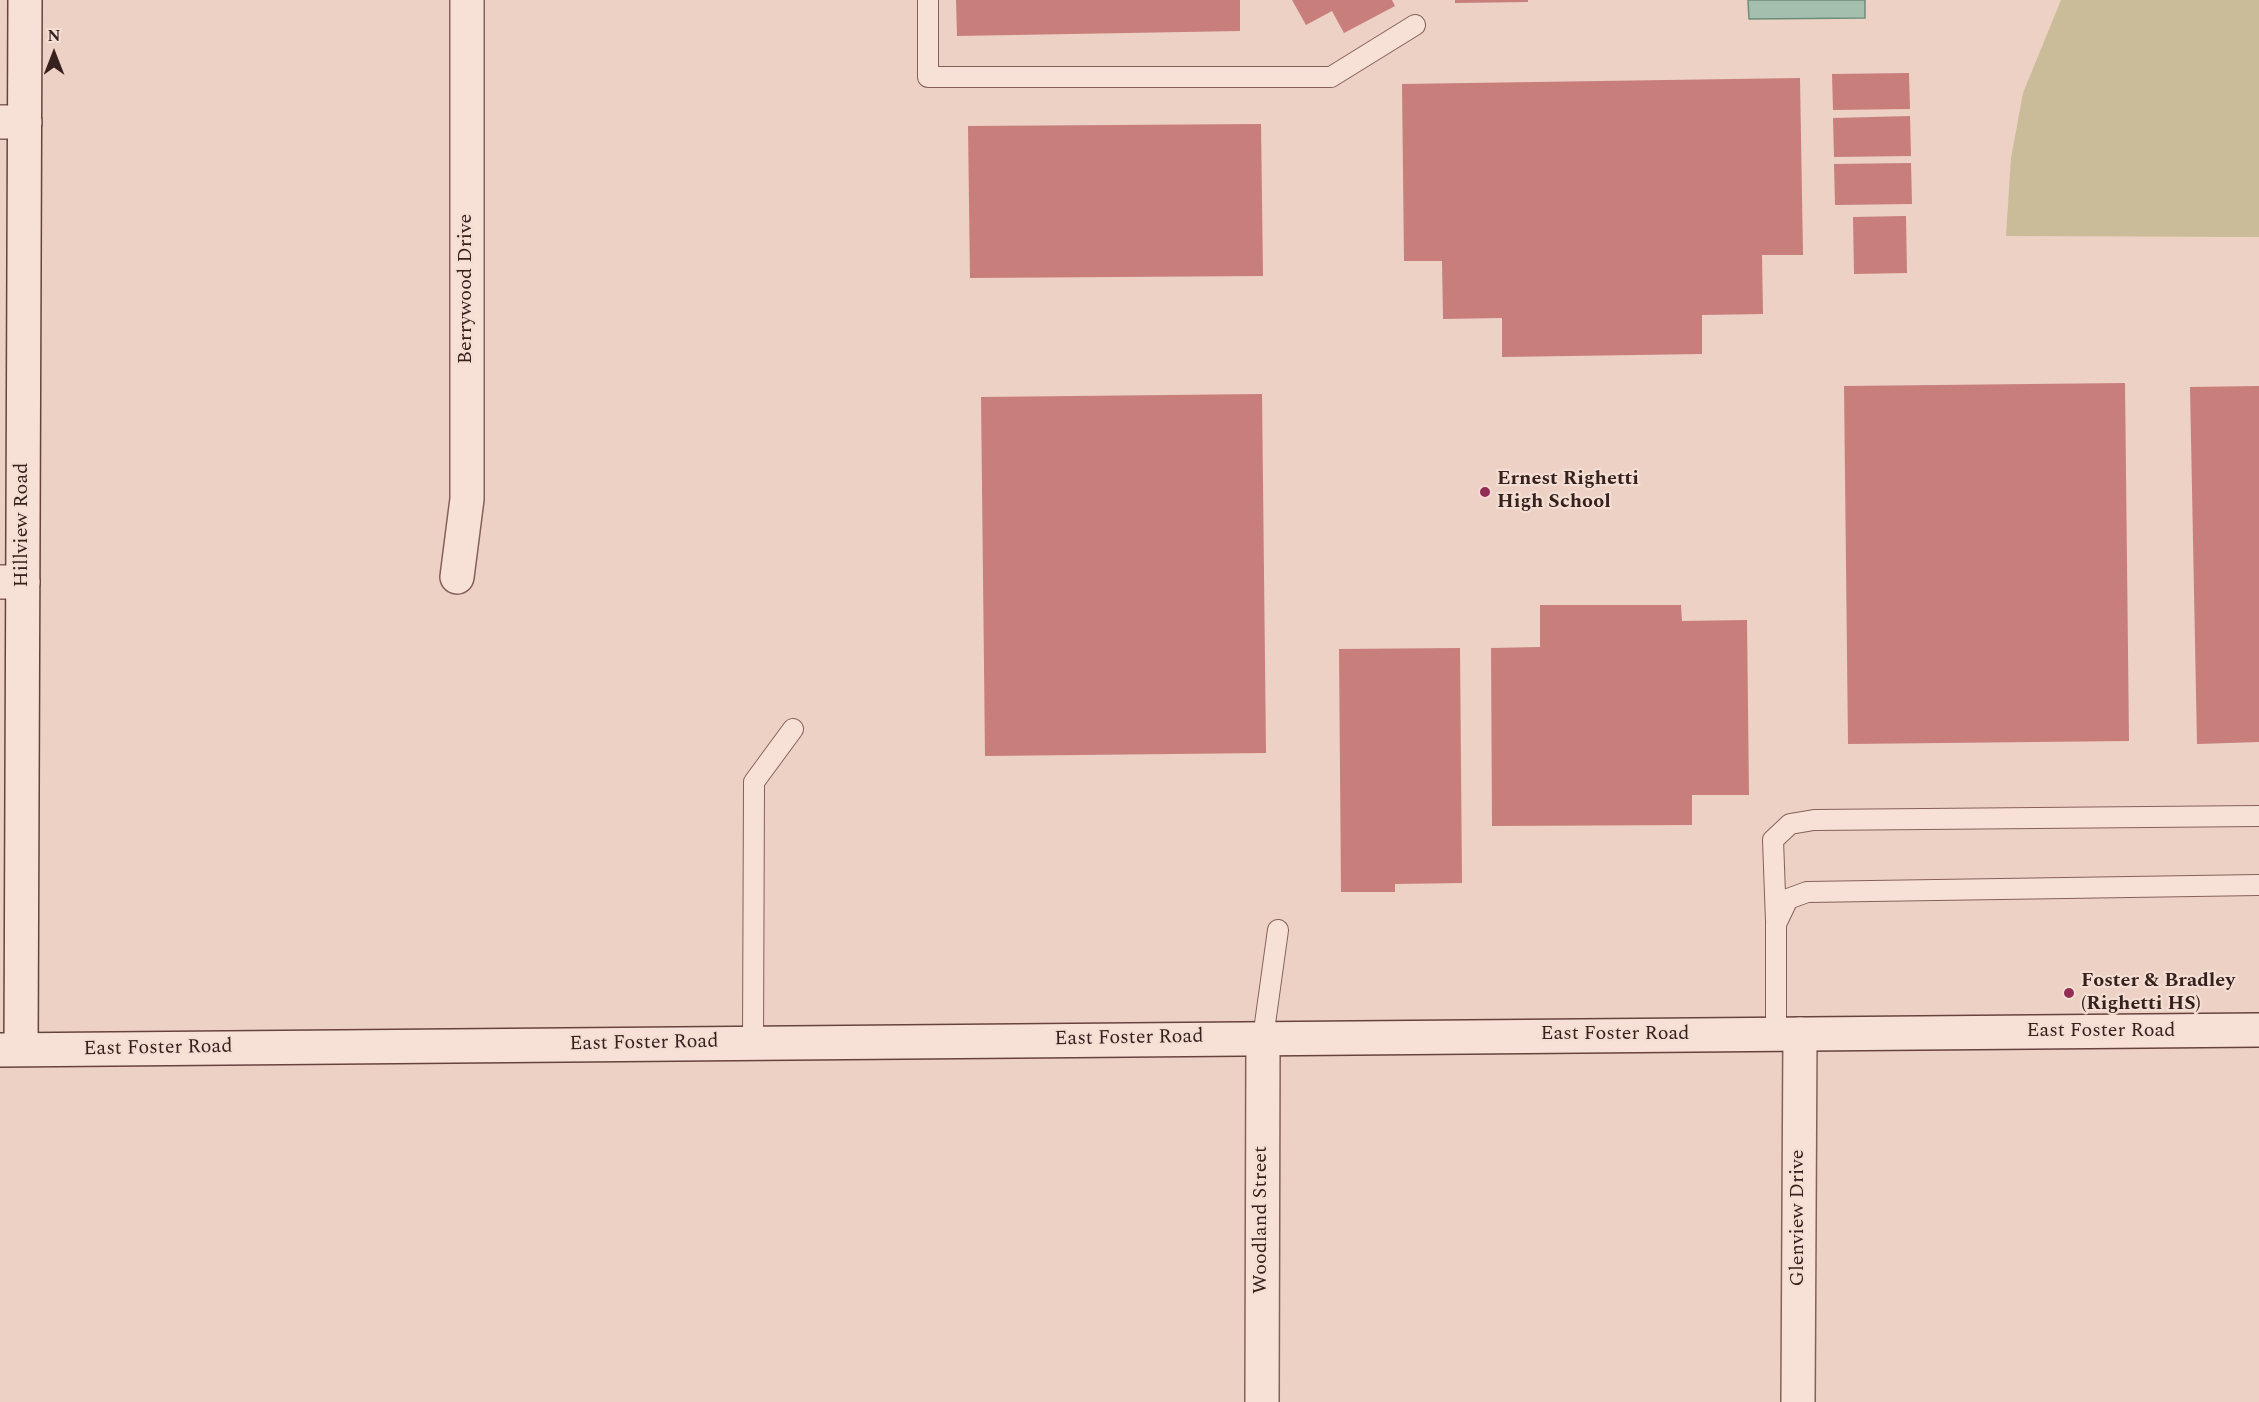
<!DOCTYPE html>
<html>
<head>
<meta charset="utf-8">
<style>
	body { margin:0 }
	#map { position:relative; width:2259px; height:1402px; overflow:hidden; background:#ecd1c4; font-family:Spectral,serif }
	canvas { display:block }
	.north { position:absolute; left:24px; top:24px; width:60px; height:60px; -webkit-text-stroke:4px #f4ded3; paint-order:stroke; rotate:0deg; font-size:16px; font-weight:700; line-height:24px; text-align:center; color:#36211e }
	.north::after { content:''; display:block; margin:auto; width:21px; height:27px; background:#36211e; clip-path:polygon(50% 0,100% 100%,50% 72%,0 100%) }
</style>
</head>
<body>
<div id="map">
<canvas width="2259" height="1402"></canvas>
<div class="north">N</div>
</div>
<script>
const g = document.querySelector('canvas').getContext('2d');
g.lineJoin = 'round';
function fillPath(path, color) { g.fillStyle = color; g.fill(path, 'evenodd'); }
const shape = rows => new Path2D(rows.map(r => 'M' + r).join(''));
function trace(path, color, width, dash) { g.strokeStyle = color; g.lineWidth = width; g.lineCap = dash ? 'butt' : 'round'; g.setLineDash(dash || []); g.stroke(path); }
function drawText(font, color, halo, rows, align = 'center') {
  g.font = font + ' Spectral,serif'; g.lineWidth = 4.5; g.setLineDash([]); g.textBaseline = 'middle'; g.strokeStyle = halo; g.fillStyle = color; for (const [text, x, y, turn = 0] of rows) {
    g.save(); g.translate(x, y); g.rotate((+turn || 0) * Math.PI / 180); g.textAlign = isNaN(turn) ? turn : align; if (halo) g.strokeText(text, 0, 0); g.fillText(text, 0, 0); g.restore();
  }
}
fillPath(shape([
	[2061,0,2259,0,2259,237,2006,236,2011,158,2023,93]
]), '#cabc98');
const water = shape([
	[1748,0,1865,0,1865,18,1749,19,1748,0]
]);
fillPath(water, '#a5bfae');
trace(water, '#6d8d79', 1.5);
fillPath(shape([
	[956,0,1240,0,1240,31,957,36],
	[1292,0,1392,0,1395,6,1344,33,1332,11,1306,25],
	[1455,0,1528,0,1528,2,1455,3],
	[1909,73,1910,109,1833,110,1832,74],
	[1800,78,1803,255,1762,255,1763,314,1702,315,1702,354,1502,357,1502,318,1443,319,1442,261,1404,261,1402,84],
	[1910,116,1911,156,1834,157,1833,118],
	[1261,124,1263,276,970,278,968,126],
	[1911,163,1912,204,1835,205,1834,164],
	[1906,216,1907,273,1854,274,1853,217],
	[2125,383,2129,741,1848,744,1844,386],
	[2259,386,2259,742,2197,744,2190,387],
	[1262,394,1266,753,985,756,981,397],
	[1540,605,1681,605,1682,621,1747,620,1749,795,1692,795,1692,825,1492,826,1491,648,1540,647],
	[1460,648,1462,883,1395,884,1395,892,1341,892,1339,649]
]), '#c87e7b');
const lane = shape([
	[928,0,928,77,1331,77,1415,25],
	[1776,921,1773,840,1790,824,1814,820,2259,816],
	[1776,1034,1776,924,1788,899,1807,892,2259,885],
	[1263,1038,1278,930],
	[753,1043,754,782,793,729]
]);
const street = shape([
	[0,122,25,122],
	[457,577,467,499,467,0],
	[0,582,23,582],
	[1262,1402,1263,1038],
	[1798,1402,1800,1034]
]);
const secondary = shape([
	[0,1050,2259,1030],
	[21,1050,25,0]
]);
trace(lane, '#86615b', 22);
trace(street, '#86615b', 36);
trace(secondary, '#67433e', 36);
trace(lane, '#f7e1d7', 20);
trace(street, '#f7e1d7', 33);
trace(secondary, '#f7e1d7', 33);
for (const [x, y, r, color] of [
	[1485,492,6,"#922e55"],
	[2069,993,6,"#922e55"]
]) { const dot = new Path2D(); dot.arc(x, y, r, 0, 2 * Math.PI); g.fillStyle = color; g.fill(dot); trace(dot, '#f4ded3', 2); }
drawText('20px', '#36211e', '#f4ded3', [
	["Berrywood Drive",467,289,-90],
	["Hillview Road",23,525,-90],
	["East Foster Road",2101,1032],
	["East Foster Road",1615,1035],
	["East Foster Road",1129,1039,-1],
	["East Foster Road",644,1044,-1],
	["East Foster Road",158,1049,-1],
	["Glenview Drive",1799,1218,-90],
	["Woodland Street",1262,1220,-90]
]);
drawText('bold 20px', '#36211e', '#f4ded3', [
	["Ernest Righetti",1497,480],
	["High School",1497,503],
	["Foster & Bradley",2081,982],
	["(Righetti HS)",2081,1005]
], 'left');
</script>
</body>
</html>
